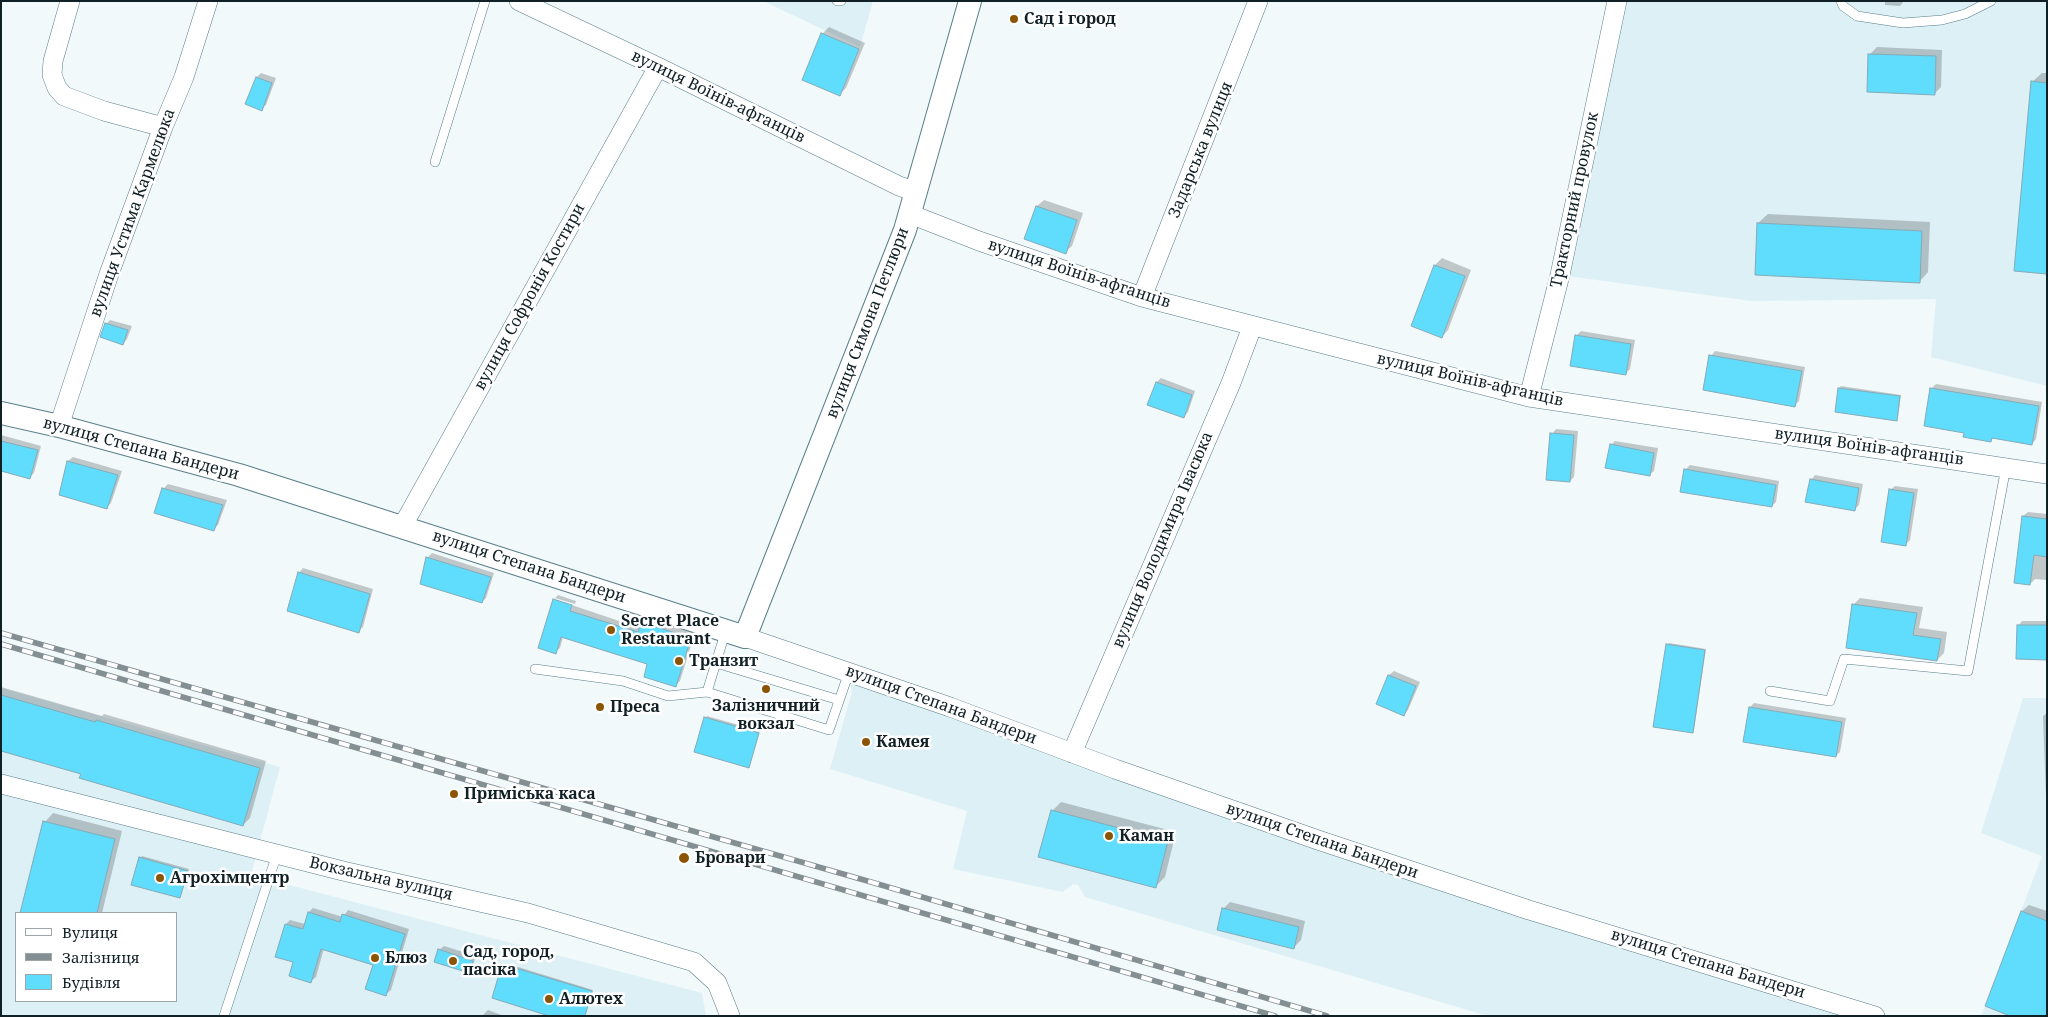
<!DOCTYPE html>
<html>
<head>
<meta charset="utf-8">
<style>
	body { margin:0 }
	#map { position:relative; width:2048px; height:1017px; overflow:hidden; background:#f1f9fb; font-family:"Noto Serif",serif }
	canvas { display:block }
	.frame { position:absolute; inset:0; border:2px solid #112025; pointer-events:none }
	.legend { position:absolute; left:15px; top:912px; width:162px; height:90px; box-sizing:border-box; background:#fff; border:1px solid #a0a6a8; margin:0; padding:6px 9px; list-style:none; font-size:15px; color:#112025 }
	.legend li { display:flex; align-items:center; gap:10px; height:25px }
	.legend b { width:25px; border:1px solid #a0a6a8 }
</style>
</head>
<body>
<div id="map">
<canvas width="2048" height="1017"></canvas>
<div class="frame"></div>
<ul class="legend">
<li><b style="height:6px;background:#fff"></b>Вулиця</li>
<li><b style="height:6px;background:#848f93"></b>Залізниця</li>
<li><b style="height:14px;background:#60dcfd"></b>Будівля</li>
</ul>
</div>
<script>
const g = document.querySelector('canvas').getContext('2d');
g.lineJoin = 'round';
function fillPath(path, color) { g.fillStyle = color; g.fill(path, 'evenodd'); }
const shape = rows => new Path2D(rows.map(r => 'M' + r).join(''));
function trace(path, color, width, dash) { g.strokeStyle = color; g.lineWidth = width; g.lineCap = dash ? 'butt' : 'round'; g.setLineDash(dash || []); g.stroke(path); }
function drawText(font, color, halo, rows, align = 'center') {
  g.font = font + ' "Noto Serif",serif'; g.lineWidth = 5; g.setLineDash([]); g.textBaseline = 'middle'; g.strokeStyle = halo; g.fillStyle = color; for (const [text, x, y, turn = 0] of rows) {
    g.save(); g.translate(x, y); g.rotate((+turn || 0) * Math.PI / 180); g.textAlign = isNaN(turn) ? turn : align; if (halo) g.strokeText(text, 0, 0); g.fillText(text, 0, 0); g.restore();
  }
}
fillPath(shape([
	[763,1,873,1,860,47],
	[1617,1,2047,1,2047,386,1931,357,1936,299,1751,301,1560,275],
	[849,672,1115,769,1875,1016,1488,1016,1085,897,1078,885,1073,884,1063,892,953,869,967,811,830,769,852,692],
	[1,688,280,767,251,875,702,993,706,1016,1,1016],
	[16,913,176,913,176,1001,16,1001],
	[2023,698,2047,698,2047,1016,1981,1016,2042,856,1981,833]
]), '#ddf0f6');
fillPath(shape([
	[1885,1,1904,1,1900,6,1885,5],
	[829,27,865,43,846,88,840,94,822,34],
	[1877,47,1942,50,1941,87,1934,94,1870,54],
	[261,73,276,78,266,105,261,109,247,103,257,77],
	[2042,73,2047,73,2047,273,2032,82],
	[1044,200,1083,213,1072,246,1065,252,1037,206],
	[1768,214,1930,222,1928,272,1919,282,1758,223],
	[1442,258,1471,270,1448,330,1442,337,1412,326,1435,265],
	[110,320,132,326,127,339,123,344,106,324],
	[1581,331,1635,340,1630,369,1626,373,1576,336],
	[1715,351,1805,367,1799,401,1795,405,1711,356],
	[1161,378,1195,391,1188,412,1183,417,1157,382],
	[1936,384,2042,402,2036,439,2032,444,1994,437,1991,440,1965,432,1925,425,1932,388],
	[1841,386,1901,395,1898,417,1896,419,1839,388],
	[1556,429,1578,431,1574,477,1570,481,1552,434],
	[1,435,41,446,34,473,30,477,1,469],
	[1615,441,1658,448,1654,471,1649,475,1611,445],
	[73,457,122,471,111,503,107,507,68,461],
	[1690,465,1779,481,1776,502,1772,506,1685,470],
	[1815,475,1863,484,1859,505,1854,510,1811,480],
	[168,484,227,500,218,525,213,529,163,489],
	[1895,486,1918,489,1910,540,1905,545,1890,490],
	[2028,512,2047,514,2047,580,2035,579,2030,584,2023,516],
	[432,553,494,573,486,598,482,602,427,558],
	[303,568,373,589,363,627,358,631,299,573],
	[558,595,576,601,575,604,555,598],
	[1860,598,1923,607,1919,628,1947,632,1944,653,1937,660,1853,605],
	[554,599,640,628,646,618,695,633,680,681,676,685,649,664,563,637,560,648,555,652],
	[2022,621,2047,621,2047,659,2018,626],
	[1669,643,1706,649,1694,730,1692,732,1667,645],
	[1394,671,1420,682,1408,710,1404,714,1378,703,1389,675],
	[1,687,102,716,104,714,266,761,250,818,243,825,82,773,1,750],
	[1754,703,1846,718,1840,752,1836,756,1750,707],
	[2047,713,2047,823,2043,716],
	[707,716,760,731,749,766,705,718],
	[1061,802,1176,832,1165,877,1156,886,1052,811],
	[53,813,122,831,102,913,22,913,45,822],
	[142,856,189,869,180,897,140,858],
	[1230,902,1305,921,1301,940,1294,947,1223,909],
	[2029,905,2047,911,2047,1016,1986,1005,2022,911],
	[313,908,343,917,348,910,409,929,391,990,386,994,374,964,324,948,316,977,311,981,294,961,286,924,290,920,305,924,309,912],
	[444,946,476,956,472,968,468,972,439,950],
	[505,963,593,990,585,1016,553,1016,503,965],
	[488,1010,504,1016,482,1016]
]), '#0003');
const building = shape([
	[821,33,859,49,840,96,802,80,821,33],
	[1868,54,1936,56,1935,95,1867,92,1868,54],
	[256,77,272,83,262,111,245,104,256,77],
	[2031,81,2047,83,2047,274,2014,271,2031,81],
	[1036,206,1077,220,1066,254,1024,239,1036,206],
	[1757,223,1922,231,1920,283,1755,275,1757,223],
	[1434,265,1465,276,1442,338,1411,326,1434,265],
	[105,323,128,330,123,345,100,337,105,323],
	[1575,335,1631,344,1626,375,1570,366,1575,335],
	[1709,355,1802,371,1795,407,1703,390,1709,355],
	[1156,382,1192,395,1184,418,1147,405,1156,382],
	[1838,388,1900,396,1897,421,1835,412,1838,388],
	[1930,388,2039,406,2032,445,1992,438,1991,442,1963,437,1964,433,1924,426,1930,388],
	[1550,433,1574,435,1570,482,1546,480,1550,433],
	[1,441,38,450,30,479,1,471,1,441],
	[1610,444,1654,453,1650,476,1605,468,1610,444],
	[67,461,118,475,107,509,59,495,67,461],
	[1684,469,1776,485,1772,507,1680,492,1684,469],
	[1810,479,1859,488,1855,511,1805,502,1810,479],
	[162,488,223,505,214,531,154,513,162,488],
	[1889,489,1914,493,1906,546,1881,542,1889,489],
	[2022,516,2047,519,2047,557,2034,555,2030,585,2014,583,2022,516],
	[426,557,491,577,482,603,420,584,426,557],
	[298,572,370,594,359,633,287,611,298,572],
	[553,599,572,605,570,611,638,632,641,622,691,638,676,687,644,677,647,664,561,637,556,654,538,648,553,599],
	[1852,604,1917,613,1913,635,1941,639,1937,661,1846,648,1852,604],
	[2017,625,2047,625,2047,660,2016,659,2017,625],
	[1666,644,1705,650,1693,733,1653,727,1666,644],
	[1388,675,1416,686,1404,716,1376,704,1388,675],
	[1,695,95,722,96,720,260,768,243,826,79,778,81,774,1,751,1,695],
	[1749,707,1842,722,1836,757,1743,742,1749,707],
	[704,717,759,733,749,768,694,752,704,717],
	[1051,810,1168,841,1156,888,1038,857,1051,810],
	[43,821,115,839,97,913,20,913,43,821],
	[139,857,188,871,180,898,131,885,139,857],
	[1222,908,1299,927,1294,949,1217,930,1222,908],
	[2021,911,2047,921,2047,1016,2010,1016,1985,1006,2021,911],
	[308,912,340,922,342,914,405,934,386,996,365,989,373,965,321,949,311,983,289,976,293,962,275,957,285,924,303,929,308,912],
	[438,949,473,961,469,973,434,962,438,949],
	[502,964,592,991,585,1016,549,1016,492,998,502,964]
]);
fillPath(building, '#60dcfd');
trace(building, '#84abb7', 1);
const service = shape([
	[837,1,841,1],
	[1841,1,1843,6,1857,16,1903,23,1942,20,1965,14,1991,1],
	[435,162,485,1],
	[726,630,707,692,829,730,849,672],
	[716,663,839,700],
	[535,669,623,681,668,696,707,692],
	[1770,691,1830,701,1844,659,1968,671,2006,467],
	[224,1016,277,854]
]);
const minor = shape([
	[70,1,53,61,52,75,57,88,64,96,104,111,163,127],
	[519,1,658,67,899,186,916,192],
	[910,214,979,241,1142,297,1529,397,2047,474],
	[1142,297,1258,1],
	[1529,397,1560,275,1617,1],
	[59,426,109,274,163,127,184,77,208,1],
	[402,527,658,67],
	[745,637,950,707,1115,769,1318,840,1529,910,1875,1016],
	[1072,753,1231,383,1252,327],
	[1,784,343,871,528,913,694,962,717,983,730,1016]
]);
const tertiary = shape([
	[1,413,59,426,239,475,745,637,905,230,970,1]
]);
trace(service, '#587e8a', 10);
trace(minor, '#587e8a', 20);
trace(tertiary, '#587e8a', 24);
trace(service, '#fff', 9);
trace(minor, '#fff', 19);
trace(tertiary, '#fff', 22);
const rail = shape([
	[1,633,871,882,1327,1016],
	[1,644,1275,1016]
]);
trace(rail, '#848f93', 5.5);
trace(rail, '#fff', 4, [11]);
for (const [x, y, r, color] of [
	[1014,19,5,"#8a5404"],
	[611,630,5,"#8a5404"],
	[679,661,5,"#8a5404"],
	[766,689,5,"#8a5404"],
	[600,707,5,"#8a5404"],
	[866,742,5,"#8a5404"],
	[454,794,5,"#8a5404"],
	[1109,836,5,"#8a5404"],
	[684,858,6,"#8a5404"],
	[160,878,5,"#8a5404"],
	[375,958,5,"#8a5404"],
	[453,961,5,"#8a5404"],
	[549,999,5,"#8a5404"]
]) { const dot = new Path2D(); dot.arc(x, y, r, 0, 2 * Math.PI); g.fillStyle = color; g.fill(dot); trace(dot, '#fff', 2); }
drawText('bold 16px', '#112025', '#fff', [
	["Сад і город",1024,19],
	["Secret Place",621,621],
	["Restaurant",621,639],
	["Транзит",689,661],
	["Залізничний",766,706,"center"],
	["вокзал",766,724,"center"],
	["Преса",610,707],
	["Камея",876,742],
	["Приміська каса",464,794],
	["Каман",1119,836],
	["Бровари",695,858],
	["Агрохімцентр",170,878],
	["Сад, город,",463,952],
	["пасіка",463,970],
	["Блюз",385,958],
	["Алютех",559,999]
], 'left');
drawText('16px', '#112025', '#fff', [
	["вулиця Воїнів-афганців",718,97,26],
	["Задарська вулиця",1201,150,-68],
	["Тракторний провулок",1575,200,-78],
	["вулиця Устима Кармелюка",133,213,-70],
	["вулиця Воїнів-афганців",1079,274,18],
	["вулиця Софронія Костири",530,297,-61],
	["вулиця Симона Петлюри",868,323,-69],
	["вулиця Воїнів-афганців",1470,380,13],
	["вулиця Воїнів-афганців",1869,447,8],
	["вулиця Степана Бандери",141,449,15],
	["вулиця Володимира Івасюка",1163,540,-67],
	["вулиця Степана Бандери",529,567,18],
	["вулиця Степана Бандери",941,705,20],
	["вулиця Степана Бандери",1322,841,19],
	["Вокзальна вулиця",381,879,13],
	["вулиця Степана Бандери",1708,964,17]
]);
</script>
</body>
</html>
